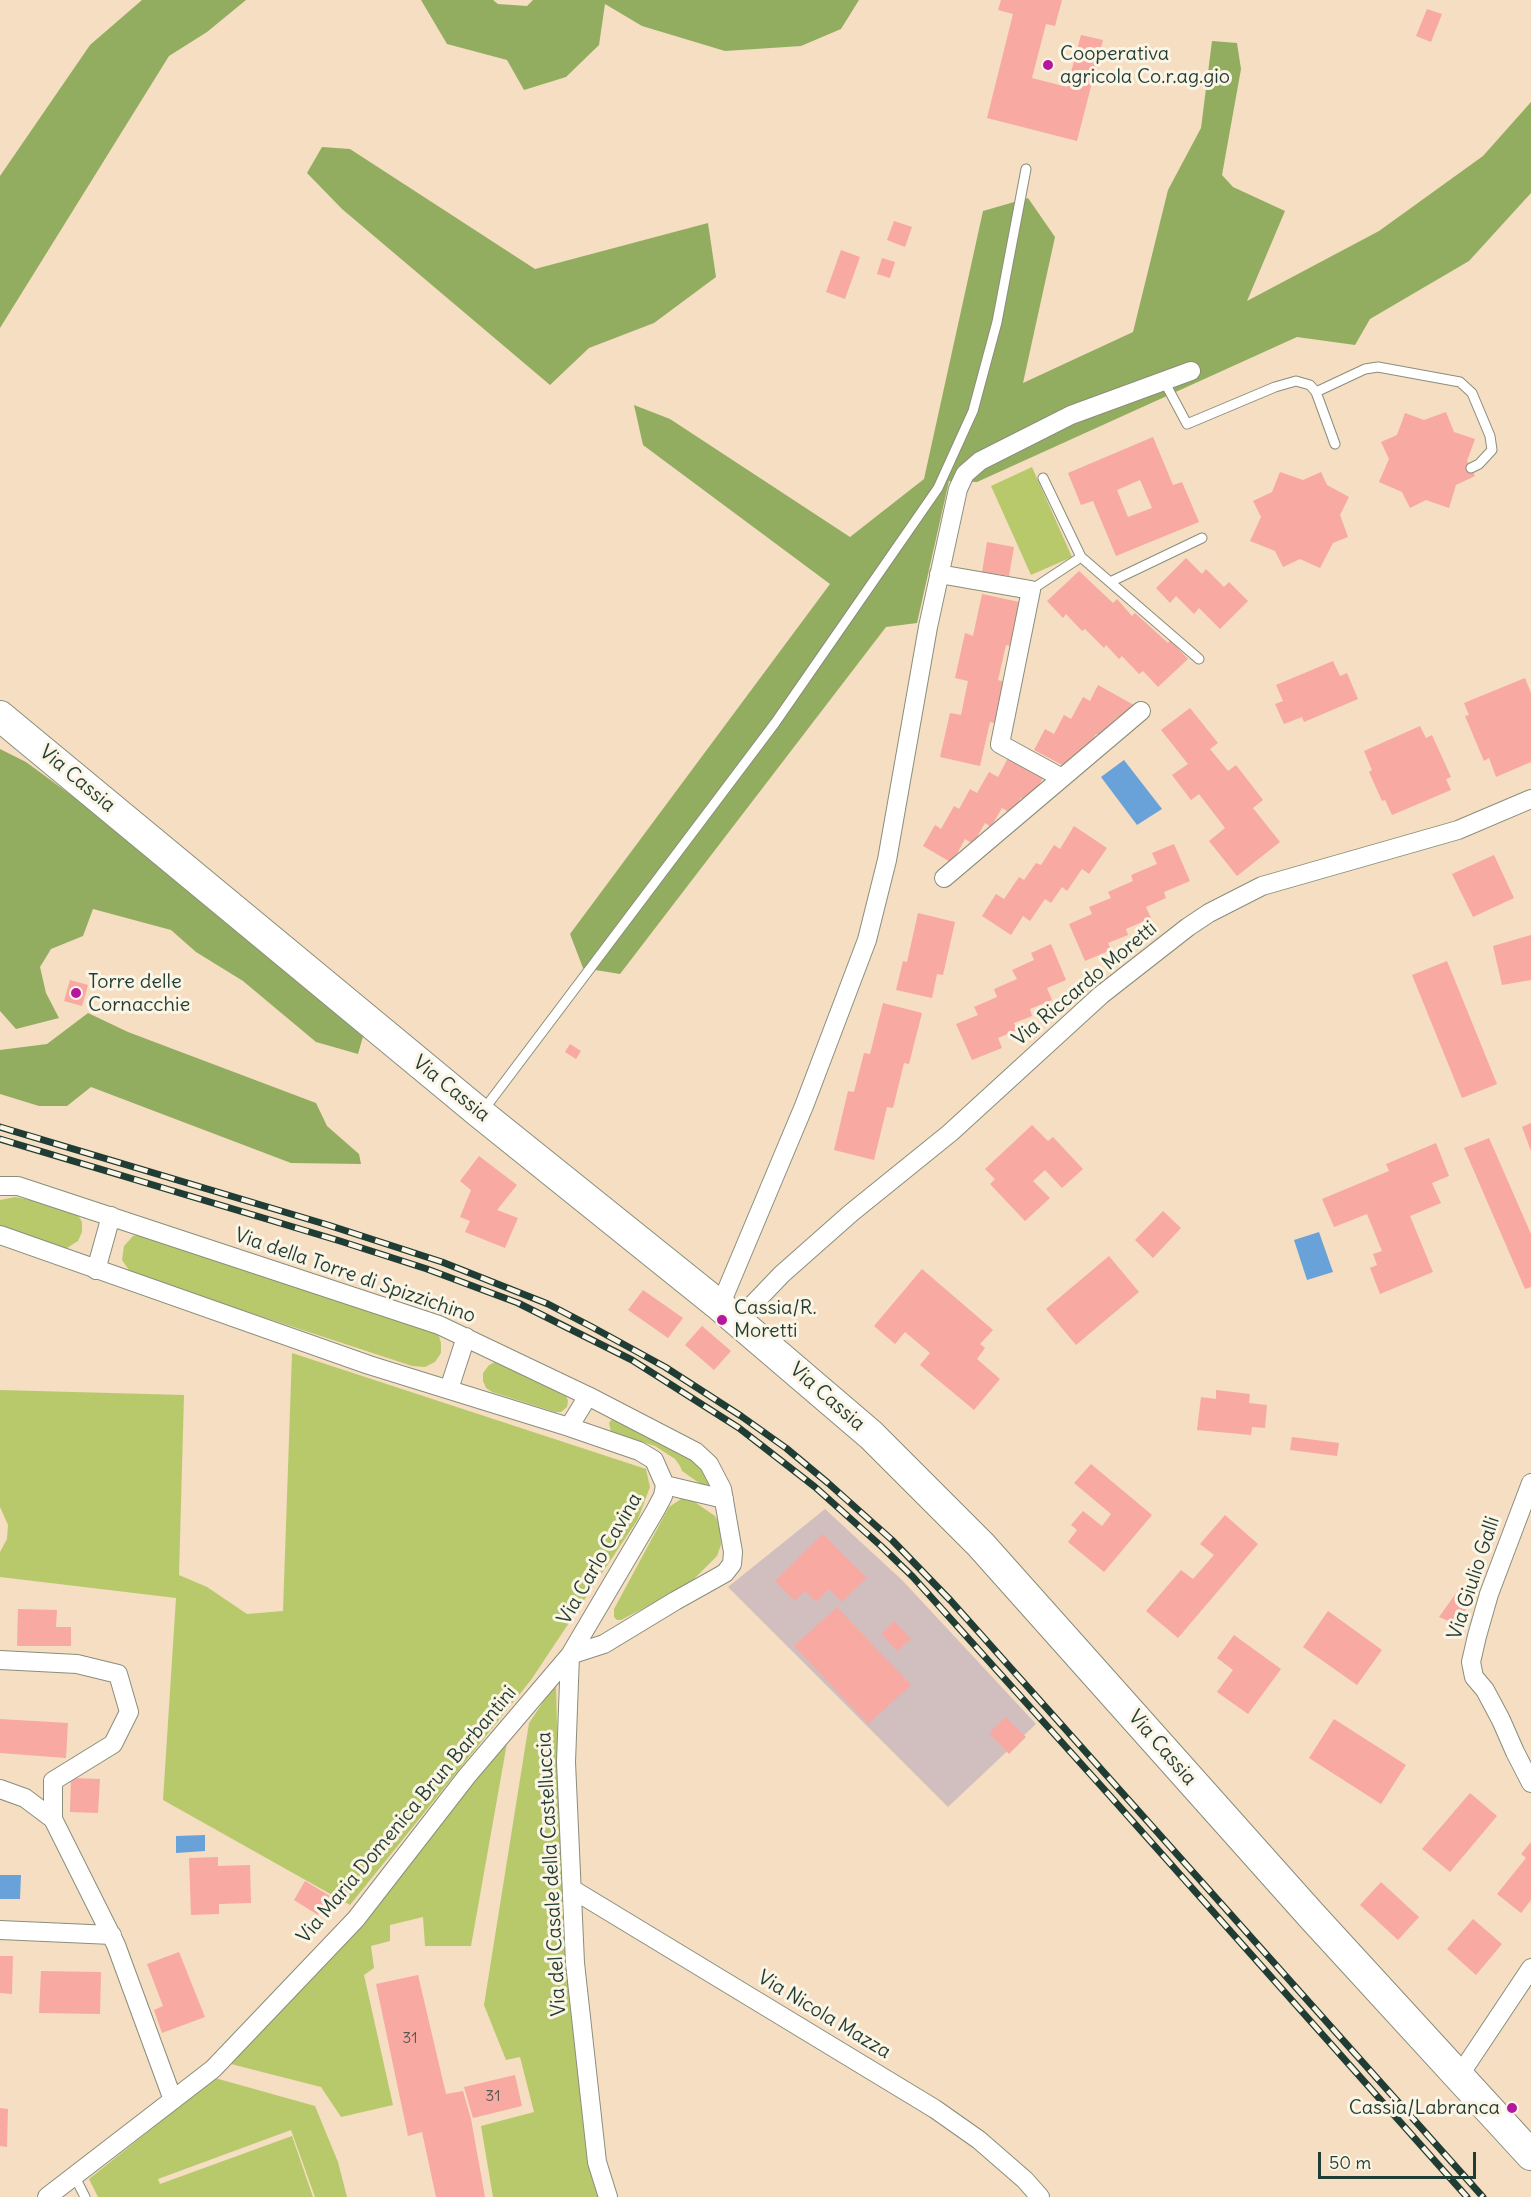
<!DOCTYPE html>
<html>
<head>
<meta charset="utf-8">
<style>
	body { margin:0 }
	#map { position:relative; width:1531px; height:2197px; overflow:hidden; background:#f5dec2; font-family:Delius,sans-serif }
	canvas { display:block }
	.scale { position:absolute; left:1318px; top:2152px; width:158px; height:27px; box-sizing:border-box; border:3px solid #1f3d34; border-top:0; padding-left:8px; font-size:18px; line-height:21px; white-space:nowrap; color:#1f3d34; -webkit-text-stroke:4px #fcf5e5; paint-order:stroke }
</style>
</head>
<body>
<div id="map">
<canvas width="1531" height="2197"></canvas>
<div class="scale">50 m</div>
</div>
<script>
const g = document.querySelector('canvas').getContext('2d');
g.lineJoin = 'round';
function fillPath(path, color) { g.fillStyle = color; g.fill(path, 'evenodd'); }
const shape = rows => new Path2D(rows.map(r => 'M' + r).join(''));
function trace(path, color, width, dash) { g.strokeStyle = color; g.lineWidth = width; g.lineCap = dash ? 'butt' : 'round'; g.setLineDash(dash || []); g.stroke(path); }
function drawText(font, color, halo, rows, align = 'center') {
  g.font = font + ' Delius,sans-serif'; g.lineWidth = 6; g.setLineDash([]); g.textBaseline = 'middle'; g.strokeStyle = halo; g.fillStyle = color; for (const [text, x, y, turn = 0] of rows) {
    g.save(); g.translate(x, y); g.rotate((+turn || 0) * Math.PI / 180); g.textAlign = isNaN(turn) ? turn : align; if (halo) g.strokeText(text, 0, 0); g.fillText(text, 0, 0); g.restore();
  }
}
fillPath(shape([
	[825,1509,902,1580,1036,1724,948,1807,728,1587]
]), '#d1bfbf');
fillPath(shape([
	[1032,467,1072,557,1031,575,991,486],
	[15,1197,67,1207,76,1212,82,1222,82,1232,78,1241,67,1248,54,1248,0,1230,0,1200],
	[148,1233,438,1333,441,1343,441,1353,435,1362,425,1367,412,1366,138,1276,129,1270,122,1260,124,1246,133,1236],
	[292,1353,646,1469,650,1487,638,1519,531,1680,350,1905,163,1800,176,1598,0,1577,0,1552,7,1539,8,1525,0,1507,0,1390,184,1395,179,1575,207,1587,247,1614,283,1611],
	[497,1361,566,1395,568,1401,567,1407,561,1412,555,1412,492,1392,486,1388,483,1381,483,1373,489,1365],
	[612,1419,617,1419,674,1449,698,1464,705,1471,711,1485,702,1485,682,1471,680,1466,675,1459,655,1446,611,1432,609,1423],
	[689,1498,715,1516,720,1525,721,1545,717,1556,688,1585,621,1620,617,1620,614,1617,614,1609,669,1507,681,1499],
	[556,1683,558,1768,601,2197,493,2197,481,2126,534,2112,520,2057,506,2060,484,2005,529,1723],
	[507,1743,471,1946,425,1946,423,1917,390,1925,390,1941,371,1946,374,1968,364,1975,393,2105,341,2117,321,2087,227,2063],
	[215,2078,315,2106,338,2162,347,2197,315,2197,291,2130,158,2179,160,2184,292,2136,313,2197,98,2197,89,2179]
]), '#b8c96c');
fillPath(shape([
	[142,0,246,0,207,32,169,56,0,328,0,176,90,45],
	[421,0,493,0,498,4,527,6,533,0,859,0,841,29,801,46,725,51,642,26,605,4,599,45,566,77,524,90,507,60,447,44],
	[1212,41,1237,43,1241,69,1222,175,1233,187,1285,211,1247,301,1379,231,1483,156,1531,102,1531,193,1469,261,1370,319,1355,345,1297,337,977,482,949,481,917,623,886,627,620,974,583,968,570,934,830,584,643,445,634,405,670,419,850,537,924,479,983,211,1028,198,1055,237,1023,383,1133,332,1168,190,1201,128],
	[322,147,350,149,535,269,708,223,716,277,654,323,589,348,550,385,342,209,307,173],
	[0,749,26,762,221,905,364,1033,358,1054,316,1042,243,981,196,952,171,930,93,909,83,936,51,949,40,967,46,993,59,1018,16,1029,0,1011],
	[88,1013,128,1032,316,1103,327,1126,359,1154,361,1164,291,1163,91,1087,67,1106,39,1106,0,1094,0,1050,47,1044]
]), '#92ad60');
fillPath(shape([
	[1124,760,1162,809,1137,825,1101,777],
	[1319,1232,1333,1272,1307,1280,1294,1240],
	[205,1835,205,1851,176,1853,176,1836],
	[0,1875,21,1875,20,1899,0,1899]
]), '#69a2d8');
fillPath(shape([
	[1001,0,1062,0,1055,26,1046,24,1032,78,1067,87,1081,35,1103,40,1077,141,987,118,1013,14,998,10],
	[1427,9,1442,14,1431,42,1416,36],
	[894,221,912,227,905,247,887,240],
	[841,250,860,257,845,299,826,292],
	[882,258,895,262,890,278,877,274],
	[1446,412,1454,432,1475,439,1467,461,1475,476,1456,485,1449,508,1426,500,1410,508,1402,492,1379,482,1389,459,1381,442,1397,435,1405,413,1424,420],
	[1153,437,1173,485,1182,482,1199,522,1116,556,1093,501,1081,505,1068,473],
	[1140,480,1152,508,1128,517,1117,490],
	[1280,472,1303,480,1321,472,1327,485,1349,497,1340,515,1348,537,1333,543,1320,568,1300,559,1283,567,1275,551,1250,541,1261,517,1253,501,1272,492],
	[987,542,1014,547,1009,576,982,572],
	[1186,558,1202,574,1206,569,1224,587,1229,582,1248,601,1220,629,1199,608,1194,614,1176,596,1170,603,1156,588],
	[1079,571,1113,603,1117,599,1132,616,1135,613,1168,643,1170,640,1188,659,1158,687,1143,671,1139,674,1122,656,1119,659,1106,645,1104,648,1085,629,1082,631,1066,614,1063,618,1047,601],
	[982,594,1024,603,1014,647,1006,645,998,680,1008,683,999,724,990,722,980,766,940,757,950,713,961,715,968,681,955,678,965,633,973,636],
	[1333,661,1340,676,1347,673,1358,699,1304,722,1302,717,1284,724,1275,704,1283,701,1276,685],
	[1525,678,1531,693,1531,762,1496,777,1489,758,1484,761,1465,716,1469,715,1464,703],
	[1098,685,1134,705,1125,722,1116,718,1105,738,1096,734,1084,754,1078,751,1068,768,1034,750,1045,729,1054,734,1064,715,1071,719,1083,697,1090,701],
	[1190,708,1218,743,1210,749,1228,771,1236,765,1263,800,1253,808,1280,842,1237,876,1209,841,1225,828,1199,794,1191,800,1172,775,1188,764,1161,730],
	[1420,726,1426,738,1432,735,1451,777,1446,779,1451,790,1392,815,1385,800,1382,801,1369,772,1372,770,1364,751],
	[1008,758,1043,778,1029,802,1021,798,1012,814,1002,808,991,827,985,823,973,844,965,839,952,863,923,846,935,825,941,829,954,806,959,809,970,789,977,793,989,772,998,777],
	[1074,826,1107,848,1089,874,1082,869,1067,891,1062,887,1051,903,1045,899,1030,921,1023,916,1011,935,982,916,996,894,1004,899,1019,877,1024,880,1036,863,1041,865,1054,845,1060,849],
	[1174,844,1190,881,1164,892,1166,898,1146,907,1151,918,1126,929,1128,935,1108,943,1111,950,1085,961,1069,924,1092,914,1089,907,1111,898,1108,892,1133,881,1131,875,1157,864,1152,853],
	[1494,855,1514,898,1473,917,1452,874],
	[918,913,955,922,943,975,937,974,932,998,896,990,903,961,907,962],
	[1531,935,1531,980,1502,985,1493,946],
	[1051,944,1066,980,1047,988,1052,1000,1030,1009,1032,1016,1014,1023,1017,1030,998,1038,1002,1048,972,1060,956,1024,978,1015,974,1007,997,997,994,989,1017,979,1012,970,1034,960,1031,953],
	[1447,961,1497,1084,1462,1098,1412,975],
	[70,980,88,985,82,1006,64,1001],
	[883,1003,922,1013,909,1064,904,1063,893,1108,887,1107,874,1160,834,1150,848,1091,854,1092,864,1053,870,1054],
	[570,1044,581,1051,576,1059,565,1052],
	[1531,1123,1531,1151,1522,1127],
	[1032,1125,1048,1141,1053,1137,1083,1169,1062,1188,1045,1170,1033,1181,1050,1198,1025,1221,990,1184,995,1179,985,1169],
	[1489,1138,1531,1234,1531,1287,1525,1289,1464,1148],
	[1436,1143,1449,1176,1432,1183,1441,1203,1410,1216,1433,1272,1380,1294,1370,1268,1377,1265,1373,1254,1382,1251,1367,1214,1334,1227,1322,1199,1389,1171,1386,1164],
	[479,1156,517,1185,497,1210,518,1218,505,1248,465,1232,470,1221,460,1217,471,1190,460,1181],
	[1163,1211,1181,1228,1153,1258,1135,1240],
	[1109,1256,1139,1292,1076,1345,1046,1309],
	[922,1269,993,1330,980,1344,985,1348,977,1359,1000,1379,974,1410,920,1365,930,1353,905,1332,895,1344,874,1326],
	[643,1290,683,1318,668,1338,628,1310],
	[702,1326,731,1351,714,1370,685,1345],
	[1216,1390,1250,1394,1249,1403,1267,1405,1265,1428,1252,1427,1251,1435,1197,1430,1201,1397,1216,1399],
	[1292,1437,1339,1443,1337,1456,1290,1450],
	[1091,1464,1152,1515,1104,1572,1068,1542,1077,1530,1071,1525,1083,1511,1102,1526,1111,1514,1074,1483],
	[1225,1515,1258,1544,1178,1638,1146,1611,1181,1570,1193,1579,1214,1555,1200,1544],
	[823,1534,867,1578,842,1602,829,1589,816,1602,805,1591,795,1601,775,1581],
	[1462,1585,1471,1589,1463,1619,1456,1616,1453,1623,1439,1617],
	[837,1607,911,1685,868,1724,794,1646],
	[18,1609,57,1610,56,1627,71,1627,71,1646,17,1646],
	[1328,1611,1382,1650,1357,1685,1303,1647],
	[894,1621,911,1639,897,1651,881,1634],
	[1234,1635,1281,1669,1248,1714,1217,1692,1233,1670,1217,1658],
	[1006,1717,1026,1737,1009,1754,989,1733],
	[0,1719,68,1723,66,1758,0,1753],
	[1334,1719,1406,1765,1381,1804,1309,1758],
	[71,1778,100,1779,98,1813,70,1812],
	[1470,1793,1497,1816,1450,1872,1422,1849],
	[1531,1842,1531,1900,1521,1913,1497,1894,1526,1858,1521,1854],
	[218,1857,218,1866,250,1865,251,1903,219,1904,219,1914,191,1915,189,1858],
	[305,1881,330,1896,318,1915,294,1900],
	[1381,1882,1419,1917,1398,1940,1360,1905],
	[1473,1919,1502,1944,1476,1975,1447,1949],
	[179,1952,205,2017,162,2033,154,2010,163,2006,147,1964],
	[0,1956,13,1956,12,1994,0,1993],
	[41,1971,101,1972,100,2014,39,2013],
	[418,1975,446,2094,463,2091,471,2119,485,2197,436,2197,422,2132,408,2136,376,1984],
	[515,2075,522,2106,473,2118,464,2087],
	[0,2108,8,2109,7,2147,0,2146]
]), '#f8a9a2');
const lane = shape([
	[1164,381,1187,424,1275,387,1296,381,1310,385,1316,392,1335,444],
	[1316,392,1365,369,1378,367,1460,382,1472,393,1490,436,1492,450,1479,464,1471,468],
	[1043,478,1081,557,1199,659],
	[1110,582,1202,538],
	[1031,590,1081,557],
	[482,1112,775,723,938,488,973,411,997,322,1026,169],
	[74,2175,85,2197]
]);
const street = shape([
	[939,574,1031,590,1000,744,1062,778],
	[944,878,1141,711],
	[0,1186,18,1186,439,1325,588,1396,696,1452,709,1464,722,1489,733,1552,732,1564,725,1573,675,1601,604,1644,570,1655],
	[0,1235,369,1365,569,1427,639,1451,654,1460,665,1485],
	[96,1270,111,1216],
	[720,1306,804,1106,867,940,887,860,928,627,958,489,965,474,980,461,1071,415,1191,371],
	[737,1321,782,1274,851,1213,950,1133,1101,995,1188,927,1209,913,1262,886,1458,830,1531,799],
	[449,1389,466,1337],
	[569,1427,588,1396],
	[1531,1483,1489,1594,1477,1636,1471,1662,1474,1677,1485,1690,1501,1720,1515,1752,1531,1783],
	[665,1485,724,1499],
	[570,1655,566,1762,575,1963,597,2162,608,2197],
	[0,1660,77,1664,118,1674,129,1712,113,1744,53,1781,53,1819,116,1945,173,2100],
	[0,1789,25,1798,53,1819],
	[572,1889,935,2109,979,2140,1025,2180,1040,2197],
	[0,1930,112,1935],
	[1459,2076,1531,1968],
	[47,2197,213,2069,356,1919,467,1776,570,1655,655,1511,663,1496,665,1485]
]);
const primary = shape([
	[0,716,481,1114,720,1306,871,1435,981,1545,1311,1915,1531,2155]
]);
trace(lane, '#8a8e7b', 11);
trace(street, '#8a8e7b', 20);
trace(primary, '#8a8e7b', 32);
trace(lane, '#fff', 9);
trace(street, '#fff', 18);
trace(primary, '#fff', 30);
const rail = shape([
	[0,1127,328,1225,442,1262,548,1304,592,1327,665,1367,741,1416,786,1448,828,1483,892,1540,951,1601,1483,2197],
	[0,1139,340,1241,427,1269,518,1303,632,1360,739,1428,815,1487,881,1546,913,1577,1111,1797,1467,2197]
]);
trace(rail, '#1f3d34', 7);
trace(rail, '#fcf5e5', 4.5, [14]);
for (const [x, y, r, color] of [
	[1048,65,6,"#b5179e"],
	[76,993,6,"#b5179e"],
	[722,1320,6,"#b5179e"],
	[1512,2108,6,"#b5179e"]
]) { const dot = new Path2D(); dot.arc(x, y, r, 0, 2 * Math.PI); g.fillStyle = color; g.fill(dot); trace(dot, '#fcf5e5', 2); }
drawText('16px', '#555850', null, [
	["31",410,2038],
	["31",493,2096]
]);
drawText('20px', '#1f3d34', '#fcf5e5', [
	["Cooperativa",1060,54],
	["agricola Co.r.ag.gio",1060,77],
	["Torre delle",88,982],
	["Cornacchie",88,1005],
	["Cassia/R.",734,1308],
	["Moretti",734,1331],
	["Cassia/Labranca",1500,2108,"right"]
], 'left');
drawText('20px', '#1f3d34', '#fcf5e5', [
	["Via Cassia",77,779,40],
	["Via Riccardo Moretti",1085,984,-40],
	["Via Cassia",451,1089,39],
	["Via della Torre di Spizzichino",355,1276,19],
	["Via Cassia",827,1397,41],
	["Via Carlo Cavina",600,1559,-60],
	["Via Giulio Galli",1474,1578,-72],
	["Via Cassia",1162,1748,49],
	["Via Maria Domenica Brun Barbantini",407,1815,-50],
	["Via del Casale della Castelluccia",552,1874,-93],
	["Via Nicola Mazza",824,2015,31]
]);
</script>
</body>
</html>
